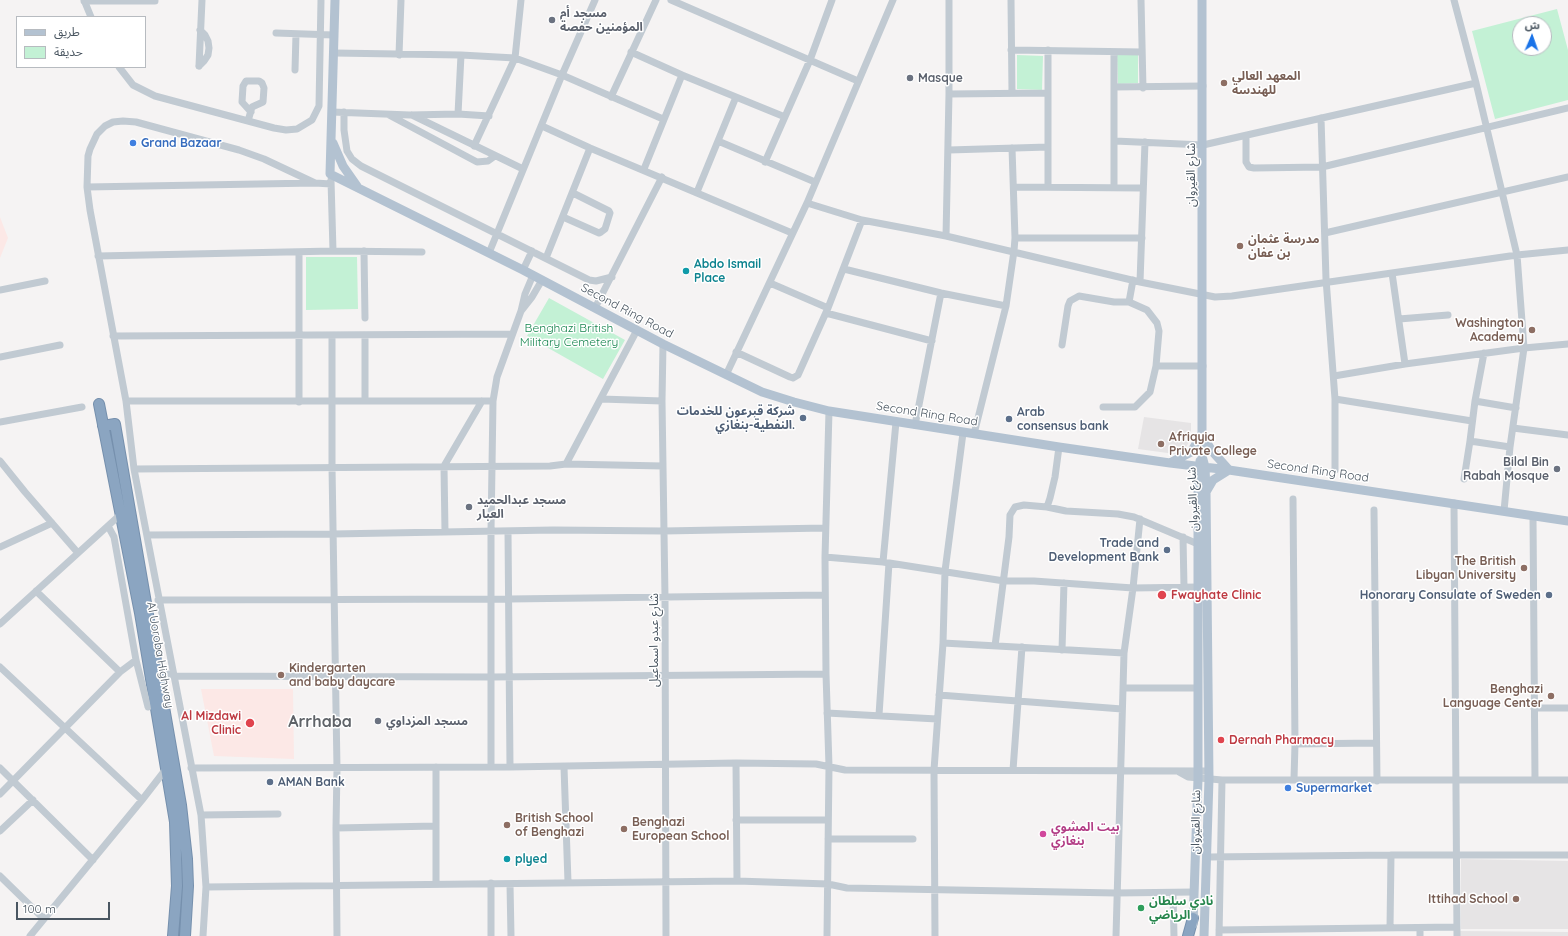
<!DOCTYPE html>
<html>
<head>
<meta charset="utf-8">
<style>
	body { margin:0 }
	#map { position:relative; width:1568px; height:936px; overflow:hidden; background:#f5f3f3; font-family:Quicksand,"Noto Sans Arabic",sans-serif }
	canvas { display:block }
	.legend { position:absolute; left:16px; top:16px; width:130px; height:52px; box-sizing:border-box; background:#fff; border:1px solid #b7bbc0; margin:0; padding:5px 7px; list-style:none; font-size:12px; color:#4a5661 }
	.legend li { display:flex; align-items:center; gap:8px; height:20px }
	.legend b { width:20px; border:1px solid #b7bbc0 }
	.north { position:absolute; left:1512px; top:16px; width:40px; height:40px; box-sizing:border-box; background:#fff; border:1px solid #b7bbc0; border-radius:50%; rotate:2deg; font-size:11px; font-weight:700; line-height:16px; text-align:center; color:#4a5661 }
	.north::after { content:''; display:block; margin:auto; width:14px; height:18px; background:#1a73e8; clip-path:polygon(50% 0,100% 100%,50% 72%,0 100%) }
	.scale { position:absolute; left:16px; top:902px; width:94px; height:18px; box-sizing:border-box; border:2px solid #4a5661; border-top:0; padding-left:5px; font-size:12px; line-height:14px; white-space:nowrap; color:#4a5661; -webkit-text-stroke:3px #fff; paint-order:stroke }
</style>
</head>
<body>
<div id="map">
<canvas width="1568" height="936"></canvas>
<ul class="legend">
<li><b style="height:5px;background:#b3c2d1"></b>طريق</li>
<li><b style="height:11px;background:#c3f1d5"></b>حديقة</li>
</ul>
<div class="north">ش</div>
<div class="scale">100 m</div>
</div>
<script>
const g = document.querySelector('canvas').getContext('2d');
g.lineJoin = 'round';
function fillPath(path, color) { g.fillStyle = color; g.fill(path, 'evenodd'); }
const shape = rows => new Path2D(rows.map(r => 'M' + r).join(''));
function trace(path, color, width, dash) { g.strokeStyle = color; g.lineWidth = width; g.lineCap = dash ? 'butt' : 'round'; g.setLineDash(dash || []); g.stroke(path); }
function drawText(font, color, halo, rows, align = 'center') {
  g.font = font + ' Quicksand,"Noto Sans Arabic",sans-serif'; g.lineWidth = 3; g.setLineDash([]); g.textBaseline = 'middle'; g.strokeStyle = halo; g.fillStyle = color; for (const [text, x, y, turn = 0] of rows) {
    g.save(); g.translate(x, y); g.rotate((+turn || 0) * Math.PI / 180); g.textAlign = isNaN(turn) ? turn : align; if (halo) g.strokeText(text, 0, 0); g.fillText(text, 0, 0); g.restore();
  }
}
fillPath(shape([
	[1144,417,1191,423,1191,438,1184,451,1175,454,1138,449],
	[1461,859,1568,861,1568,929,1461,929],
	[1458,931,1568,932,1568,936,1458,936]
]), '#e6e4e5');
fillPath(shape([
	[0,217,8,238,0,258],
	[201,689,293,689,294,759,214,756]
]), '#fce8e6');
fillPath(shape([
	[1557,9,1568,50,1568,100,1495,119,1472,31],
	[1520,24,1544,24,1544,48,1520,48],
	[1017,55,1043,56,1042,90,1017,89],
	[1117,55,1138,55,1138,83,1118,84],
	[306,257,357,257,358,309,306,310],
	[549,298,625,340,603,379,527,336]
]), '#c3f1d5');
const highway = shape([
	[99,404,140,613,175,822,177,886,173,936],
	[103,426,115,424,181,805,187,859,188,886,185,936],
	[1188,936,1193,918]
]);
trace(highway, '#7690ad', 12);
trace(shape([
	[84,0,91,17],
	[671,0,858,81],
	[1011,0,1012,93],
	[1141,0,1143,88],
	[1454,0,1476,83,1517,255,1524,348,1510,447,1504,511],
	[84,1,155,1],
	[276,33,334,35],
	[1011,50,1141,52],
	[1048,50,1048,187],
	[631,52,682,75],
	[334,53,461,55,515,58,562,75,663,119],
	[399,55,401,0],
	[199,66,202,0],
	[199,66,204,61,208,55,209,48,208,41,205,35,200,30],
	[119,67,133,85,155,96,274,128,286,130,297,129,312,120,319,106,321,0],
	[295,70,296,34],
	[1114,87,1203,86],
	[949,94,1047,93],
	[611,97,656,0],
	[332,112,410,115,458,114,489,116],
	[344,112,344,130,347,151,352,159,361,166,589,280,596,281,612,277],
	[458,114,461,55],
	[389,115,477,162,488,161,495,156],
	[412,115,523,169],
	[1321,118,1326,279,1335,399,1335,470],
	[248,121,252,107,263,102,264,88,262,83,259,81,246,81,243,86,242,102,251,112],
	[542,126,590,148,792,233],
	[1246,136,1246,162,1249,167,1254,168,1322,167,1568,108],
	[718,141,815,182],
	[1115,141,1203,145,1476,83],
	[474,146,515,58,521,0],
	[949,150,1048,147],
	[765,162,810,60,832,0],
	[644,169,682,75,785,117],
	[331,180,333,251],
	[87,187,315,183,331,184],
	[1014,187,1143,188],
	[1114,187,1114,52],
	[697,192,736,97],
	[807,203,862,220,946,236,1140,282,1215,297,1232,296,1517,255,1568,250],
	[563,217,599,233,601,232,605,229,610,213,609,211,573,193],
	[1325,233,1568,177],
	[946,236,949,94,949,0],
	[1015,238,1142,238],
	[364,251,365,318],
	[299,252,299,402],
	[489,253,562,75,595,0],
	[98,256,333,251,422,252],
	[546,258,590,148],
	[844,269,941,293,1006,306],
	[523,270,532,251],
	[1392,273,1405,364],
	[1140,282,1145,142],
	[770,283,828,308],
	[0,290,45,281],
	[1129,302,1133,280],
	[595,308,662,177],
	[521,311,532,297,542,280],
	[826,313,932,341],
	[1399,319,1448,315],
	[332,335,332,467,337,768,336,828,337,936],
	[365,335,365,401],
	[113,336,512,334],
	[663,344,662,401,665,597,666,936],
	[1062,345,1068,306,1070,301,1079,296,1114,302,1129,302,1147,310,1157,323,1159,331,1156,366,1150,392,1135,407,1103,407],
	[736,352,790,377,793,378,798,375,828,308,862,220],
	[0,357,60,345],
	[1156,366,1203,366],
	[726,375,807,203,893,0],
	[1334,376,1405,364,1524,348,1568,344],
	[601,399,662,401],
	[1335,399,1472,421],
	[126,401,493,401],
	[1475,401,1484,353],
	[0,422,82,407],
	[915,425,941,293],
	[1513,428,1568,435],
	[974,434,1006,306,1014,251,1015,238,1012,148],
	[1510,447,1470,441,1475,401,1516,408],
	[0,461,25,492,78,553],
	[566,464,637,330],
	[134,469,550,466,566,464,663,466],
	[1464,479,1470,441],
	[1293,499,1295,744,1294,779],
	[1454,503,1457,936],
	[1047,507,1050,498,1055,477,1059,447],
	[1374,510,1377,781],
	[1533,516,1535,780],
	[108,526,114,537,136,660,148,707],
	[508,531,510,767],
	[445,532,444,466,482,401],
	[147,535,333,534,553,530,664,531,825,528],
	[1183,537,1184,587],
	[0,547,52,523],
	[825,557,883,562,1004,581,1034,581,1133,588,1198,587],
	[883,562,896,422],
	[36,591,120,672],
	[158,600,509,599,825,595],
	[0,624,121,514],
	[943,643,1124,653],
	[995,646,1009,537,1010,515,1015,507,1024,505,1047,507,1066,511,1118,514,1134,517,1198,544],
	[1062,650,1064,583],
	[157,666,165,673,173,676,491,677,826,674],
	[0,667,142,800],
	[1123,688,1198,688],
	[939,695,1122,709],
	[1534,708,1568,708],
	[827,713,937,719],
	[879,715,889,563],
	[1295,744,1376,743],
	[736,763,737,881],
	[436,767,436,884],
	[491,767,491,531,493,401,497,377,521,311,525,294,533,275],
	[564,767,568,882],
	[0,768,93,860],
	[191,768,510,767,736,763,816,764,845,770,1209,771],
	[1013,770,1022,647],
	[1179,772,1188,777,1222,780,1568,780],
	[0,794,120,672,136,660],
	[201,815,278,814],
	[736,820,828,820],
	[336,828,436,826],
	[0,831,33,800],
	[828,839,913,839],
	[1208,857,1391,855,1568,855],
	[0,876,44,919],
	[510,884,511,936],
	[206,887,737,881,828,884,847,888,1116,893,1194,892],
	[1173,893,1174,936],
	[1390,928,1391,855],
	[1219,930,1457,927],
	[30,936,142,800,166,769],
	[203,936,206,887,201,815,134,469,126,401,90,210,87,187,88,156,90,149,97,134,105,126,113,122,123,121,136,122,239,150,264,159,315,183],
	[491,936,491,883],
	[827,936,829,766,826,674,825,557,829,411],
	[935,936,934,770,943,643,945,571,963,433],
	[1116,936,1124,653,1133,588,1140,519],
	[1219,936,1222,780],
	[1420,936,1420,928]
]), '#c1cad2', 7);
trace(shape([
	[335,0,330,174,523,270,663,344,762,392,794,402,829,411,1059,447,1170,463,1229,470,1568,521],
	[1202,0,1202,456,1205,467,1206,492,1209,779,1204,936],
	[333,143,343,166,357,186],
	[1203,437,1212,451,1229,470,1213,480,1206,492],
	[1170,463,1191,452,1202,434],
	[1193,924,1198,779,1198,486,1200,461]
]), '#b3c2d1', 9);
trace(highway, '#8ba5c1', 10);
for (const [x, y, r, color] of [
	[552,20,4,"#6b7280"],
	[910,78,4,"#6b7280"],
	[1224,83,4,"#8d6e63"],
	[133,143,4,"#3f7fe0"],
	[1240,246,4,"#8d6e63"],
	[686,271,4,"#0f9aa8"],
	[1532,330,4,"#8d6e63"],
	[803,418,4,"#5c6f8a"],
	[1009,419,4,"#5c6f8a"],
	[1161,444,4,"#8d6e63"],
	[1557,469,4,"#6b7280"],
	[469,507,4,"#6b7280"],
	[1167,550,4,"#5c6f8a"],
	[1524,568,4,"#8d6e63"],
	[1162,595,5,"#e0444e"],
	[1549,595,4,"#5c6f8a"],
	[281,675,4,"#8d6e63"],
	[1551,696,4,"#8d6e63"],
	[378,721,4,"#6b7280"],
	[250,723,5,"#e0444e"],
	[1221,740,4,"#e0444e"],
	[270,782,4,"#5c6f8a"],
	[1288,788,4,"#3f7fe0"],
	[507,825,4,"#8d6e63"],
	[624,829,4,"#8d6e63"],
	[1043,834,4,"#d1479c"],
	[507,859,4,"#0f9aa8"],
	[1516,899,4,"#8d6e63"],
	[1141,908,4,"#2e9e5b"]
]) { const dot = new Path2D(); dot.arc(x, y, r, 0, 2 * Math.PI); g.fillStyle = color; g.fill(dot); trace(dot, '#fff', 1.5); }
drawText('bold 12px', '#5b616d', '#fff', [
	["مسجد أم",560,13],
	["المؤمنين حفصة",560,27],
	["Masque",918,78],
	["Bilal Bin",1549,462,"right"],
	["Rabah Mosque",1549,476,"right"],
	["مسجد عبدالحميد",477,500],
	["العبار",477,514],
	["مسجد المزداوي",386,721]
], 'left');
drawText('bold 12px', '#785e54', '#fff', [
	["المعهد العالي",1232,76],
	["للهندسة",1232,90],
	["مدرسة عثمان",1248,239],
	["بن عفان",1248,253],
	["Washington",1524,323,"right"],
	["Academy",1524,337,"right"],
	["Afriqyia",1169,437],
	["Private College",1169,451],
	["The British",1516,561,"right"],
	["Libyan University",1516,575,"right"],
	["Kindergarten",289,668],
	["and baby daycare",289,682],
	["Benghazi",1543,689,"right"],
	["Language Center",1543,703,"right"],
	["British School",515,818],
	["of Benghazi",515,832],
	["Benghazi",632,822],
	["European School",632,836],
	["Ittihad School",1508,899,"right"]
], 'left');
drawText('bold 12px', '#366cbe', '#fff', [
	["Grand Bazaar",141,143],
	["Supermarket",1296,788]
], 'left');
drawText('12px', '#4a5661', '#fff', [
	["شارع القيروان",1191,175,-90],
	["Second Ring Road",627,311,28],
	["Second Ring Road",927,414,9],
	["Second Ring Road",1318,471,8],
	["شارع القيروان",1193,499,-92],
	["شارع عبدو اسماعيل",654,640,-90],
	["Al Uoroba Highway",160,655,80],
	["شارع القيروان",1196,822,-89]
]);
drawText('bold 12px', '#0d838f', '#fff', [
	["Abdo Ismail",694,264],
	["Place",694,278],
	["plyed",515,859]
], 'left');
drawText('12px', '#17864f', '#fff', [
	["Benghazi British",569,328],
	["Military Cemetery",569,342]
]);
drawText('bold 12px', '#4e5e75', '#fff', [
	["شركة قبرعون للخدمات",795,411],
	["النفطية-بنغازي.",795,425],
	["Arab",1017,412,"left"],
	["consensus bank",1017,426,"left"],
	["Trade and",1159,543],
	["Development Bank",1159,557],
	["Honorary Consulate of Sweden",1541,595],
	["AMAN Bank",278,782,"left"]
], 'right');
drawText('bold 12px', '#be3a42', '#fff', [
	["Fwayhate Clinic",1171,595],
	["Al Mizdawi",241,716,"right"],
	["Clinic",241,730,"right"],
	["Dernah Pharmacy",1229,740]
], 'left');
drawText('bold 12px', '#b23c85', '#fff', [
	["بيت المشوي",1051,827],
	["بنغازي",1051,841]
], 'left');
drawText('bold 12px', '#27864d', '#fff', [
	["نادي سلطان",1149,901],
	["الرياضي",1149,915]
], 'left');
drawText('bold 16px', '#5f6368', '#fff', [
	["Arrhaba",320,722]
]);
</script>
</body>
</html>
